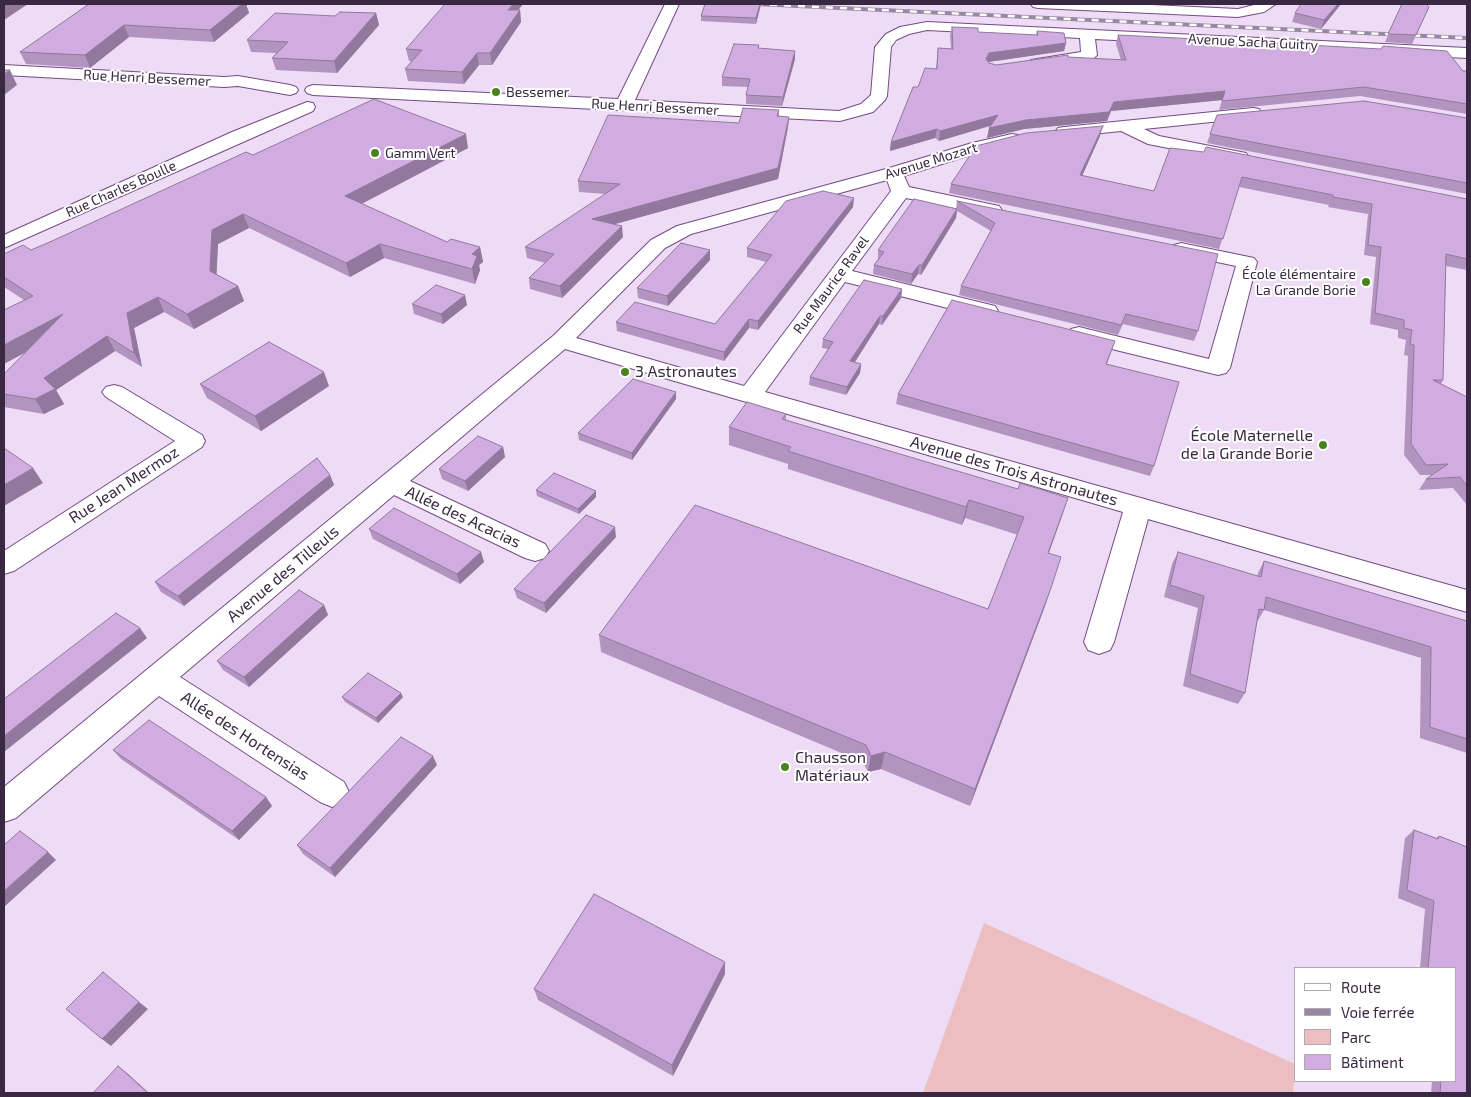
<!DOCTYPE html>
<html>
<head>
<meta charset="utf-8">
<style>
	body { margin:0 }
	#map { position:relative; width:1471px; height:1097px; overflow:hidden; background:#eedcf6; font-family:"Exo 2",sans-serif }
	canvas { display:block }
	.frame { position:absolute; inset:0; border:5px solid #392841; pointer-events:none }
	.legend { position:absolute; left:1294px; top:967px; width:162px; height:115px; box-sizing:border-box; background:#fff; border:1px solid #b0a9b3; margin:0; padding:6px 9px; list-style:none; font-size:15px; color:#392841 }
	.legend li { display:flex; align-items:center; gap:10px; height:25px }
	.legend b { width:25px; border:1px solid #b0a9b3 }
</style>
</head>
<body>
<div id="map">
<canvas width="1471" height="1097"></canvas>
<div class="frame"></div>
<ul class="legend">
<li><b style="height:6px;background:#fff"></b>Route</li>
<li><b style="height:6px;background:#9988a1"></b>Voie ferrée</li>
<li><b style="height:14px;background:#edbec1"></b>Parc</li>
<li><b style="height:14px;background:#d0ace0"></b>Bâtiment</li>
</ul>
</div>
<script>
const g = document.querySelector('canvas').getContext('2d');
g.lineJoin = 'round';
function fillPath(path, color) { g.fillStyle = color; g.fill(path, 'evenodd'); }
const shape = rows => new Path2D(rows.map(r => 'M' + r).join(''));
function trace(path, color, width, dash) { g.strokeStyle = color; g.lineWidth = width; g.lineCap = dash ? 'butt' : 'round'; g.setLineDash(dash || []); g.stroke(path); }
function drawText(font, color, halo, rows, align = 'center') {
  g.font = font + ' "Exo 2",sans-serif'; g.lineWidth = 4; g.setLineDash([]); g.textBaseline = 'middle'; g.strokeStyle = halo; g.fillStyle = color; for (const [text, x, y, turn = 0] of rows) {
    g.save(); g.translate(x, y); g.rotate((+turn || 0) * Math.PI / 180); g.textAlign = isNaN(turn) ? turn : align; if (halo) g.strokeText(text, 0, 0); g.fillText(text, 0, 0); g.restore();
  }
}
fillPath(shape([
	[984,923,1295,1064,1293,1093,923,1093]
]), '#edbec1');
const minor = shape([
	[665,4,679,4,635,100,839,111,861,104,871,95,875,47,886,34,900,27,927,22,1467,48,1467,58,1095,39,1097,55,1094,58,1037,68,1031,66,1029,63,1031,60,1081,52,1080,38,927,30,909,34,896,40,891,47,887,96,885,100,873,112,840,121,313,95,307,93,305,90,307,87,313,85,618,99,665,4],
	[1031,4,1129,4,1238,9,1258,4,1276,4,1264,12,1238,17,1038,8,1033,7,1031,4],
	[4,65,224,77,238,76,290,85,296,87,298,90,296,93,290,95,238,86,224,87,4,75,4,65],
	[307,102,313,103,315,107,313,111,4,248,4,235,232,132,307,102],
	[1253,108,1259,109,1261,113,1259,117,1144,129,1159,136,1246,153,1249,157,1246,161,1240,162,1148,144,1121,131,1064,137,1058,136,1055,132,1058,128,1064,127,1253,108],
	[1012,134,1018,135,1021,139,1018,143,983,151,904,176,909,187,999,206,1002,210,999,214,992,216,906,198,852,271,995,306,998,311,995,316,987,318,845,282,765,392,1467,590,1467,612,1148,519,1114,642,1110,650,1099,654,1088,650,1084,642,1123,512,565,349,410,481,545,544,549,551,545,558,535,561,525,558,394,495,180,677,344,782,349,792,344,802,332,807,320,802,159,696,16,818,4,822,4,787,553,336,651,240,677,226,886,169,972,143,1012,134],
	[887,180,891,191,744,386,576,338,665,248,691,234,887,180],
	[1181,243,1254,258,1257,262,1230,368,1226,373,1218,375,1071,339,1068,334,1071,329,1079,327,1209,359,1236,266,1174,253,1171,249,1174,245,1181,243],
	[114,385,122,387,202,435,205,441,202,447,14,571,4,574,4,551,175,441,106,397,102,392,106,387,114,385]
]);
trace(minor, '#734b84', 2);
fillPath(minor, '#fff');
const rail = shape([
	[756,4,1467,38]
]);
trace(rail, '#9988a1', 4);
trace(rail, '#fff', 2.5, [7]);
fillPath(shape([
	[89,4,246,4,249,13,214,42,129,37,90,68,26,64,20,52],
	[523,4,518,10,520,10,521,22,492,65,479,65,464,84,408,81,405,69,412,61,409,61,406,49],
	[705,4,761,4,756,24,701,21,701,16],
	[1341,4,1321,29,1292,22,1295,13],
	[1402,4,1429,7,1412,44,1385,42],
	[376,13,379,25,337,73,276,70,272,58,276,53,251,52,247,40,335,16],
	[952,27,978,32,1036,35,1037,31,1066,43,1064,51,988,62,996,65,1068,57,1121,60,1116,44,1118,35,1198,43,1252,45,1253,42,1467,71,1467,114,1360,96,1219,110,1222,100,1111,111,1107,121,1024,129,987,138,990,126,939,141,935,138,890,151,891,142,918,87,936,69,938,48,951,49,950,36],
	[759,49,795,59,782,106,746,104,746,95,748,87,722,86,722,77],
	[779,110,779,116,789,117,788,127,778,179,614,224,623,237,562,298,530,289,529,278,545,263,527,258,525,247,606,194,579,192,578,181,739,123],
	[1217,115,1467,118,1467,194,1207,143],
	[1100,136,1082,176,1154,191,1170,148,1467,199,1467,270,1446,266,1443,380,1441,384,1467,397,1467,505,1453,488,1419,490,1426,479,1432,475,1420,475,1404,455,1408,356,1404,355,1406,340,1398,338,1398,330,1370,324,1376,257,1364,255,1368,214,1328,207,1329,205,1239,187,1219,249,949,193,951,184],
	[468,148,362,204,447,242,480,247,483,262,479,265,480,270,475,284,384,258,350,277,249,228,218,244,216,275,238,286,244,301,194,329,164,312,134,328,142,367,115,351,56,390,64,404,44,414,4,407,4,374,24,354,24,300,4,287,4,254,31,250,253,155],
	[957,201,1198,331,1194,341,1123,324,1118,335,959,295,961,286,991,231,957,211,956,218,921,275,918,274,911,284,873,274,874,265,878,260,878,250,956,209],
	[853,207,758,330,749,328,724,361,617,331,616,322,715,324,766,262,747,257,747,248],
	[710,260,668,306,638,298,637,288],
	[902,289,901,298,882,325,879,324,854,362,861,364,860,373,846,395,809,385,810,377,828,349,822,348,823,339],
	[412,304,467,305,443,324,414,314],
	[1115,341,1107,364,1154,466,1150,476,896,404,898,394],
	[200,384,329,386,261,431,207,398],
	[676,399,632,460,579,440,578,433],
	[786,414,786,420,1062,516,1049,553,1045,606,970,806,881,769,868,772,863,762,601,652,599,635,988,609,1018,535,965,518,962,525,788,469,788,464,729,445,729,427],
	[503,447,505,457,468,491,442,479,439,469],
	[330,475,334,485,184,606,161,592,155,582],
	[536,490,596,491,596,497,579,514,537,496],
	[369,529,481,552,484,562,460,584,373,539],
	[616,537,546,613,517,598,514,589],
	[1178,552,1257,576,1258,573,1264,561,1467,621,1467,753,1420,738,1421,658,1264,610,1257,622,1245,693,1238,704,1183,686,1198,608,1164,597,1172,564],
	[324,605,328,615,249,687,223,670,217,661],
	[342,697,403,697,378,723,345,702],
	[113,750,266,797,272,806,239,840,121,759],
	[437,765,335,877,303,854,297,845],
	[1414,830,1436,838,1439,836,1467,847,1467,1093,1431,1093,1432,1081,1455,1081,1455,968,1420,968,1425,909,1398,898,1405,838],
	[725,962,725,974,673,1076,538,1000,534,989]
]), '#b394c1');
fillPath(shape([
	[4,4,28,4,4,20],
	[234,4,246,4,249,13,214,42,210,30],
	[513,4,523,4,510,21,508,10],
	[760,4,761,4,756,24,756,18],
	[1338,4,1341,4,1321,29,1324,20],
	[520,10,521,22,492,65,490,53],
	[376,13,379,25,337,73,334,61],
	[124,25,129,37,90,68,85,55],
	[1066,43,1064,51,988,62,986,59,989,53],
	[795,51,795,59,782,106,783,97],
	[477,53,479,65,464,84,462,72],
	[10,70,17,85,4,95,4,74],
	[1225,91,1222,100,1111,111,1107,121,1024,129,987,138,989,128,1114,102],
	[998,115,996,124,939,141,940,131],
	[789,117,788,127,778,179,594,230,592,219],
	[1103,126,1100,136,1078,185,1080,175],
	[937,129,935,138,890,151,891,142],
	[466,134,468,148,349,210,345,196],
	[854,198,853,207,758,330,758,321],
	[957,209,956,218,921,275,922,265],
	[243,214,249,228,218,244,216,286,210,271,212,230],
	[622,226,623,237,562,298,560,286],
	[380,244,384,258,350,277,346,263],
	[480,247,483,262,479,265,480,270,475,284,472,269,472,254],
	[710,250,710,260,668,306,667,296],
	[919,265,918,274,911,284,912,274],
	[238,286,244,301,194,329,187,314],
	[902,289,901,298,882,325,883,316],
	[465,295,467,305,443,324,441,314],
	[158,297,164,312,134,328,142,367,134,353,127,313],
	[63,314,71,328,4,364,4,345],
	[880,316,879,324,850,370,850,361],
	[749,319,749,328,724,361,724,352],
	[107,336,115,351,56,390,64,404,44,414,35,399,44,378],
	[861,364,860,373,846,395,847,387],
	[324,372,329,386,261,431,255,416],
	[676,392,676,399,632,460,632,453],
	[503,447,505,457,468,491,465,481],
	[33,468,43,483,4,506,4,485],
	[330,475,334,485,184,606,178,596],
	[596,491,596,497,579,514,578,509],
	[1068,498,1062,516,1042,570,1048,553],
	[969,500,965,518,962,525,966,507],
	[615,527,616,537,546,613,544,603],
	[481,552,484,562,460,584,457,574],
	[1051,588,1045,606,970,806,975,789],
	[324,605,328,615,249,687,244,677],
	[140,628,147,638,4,752,4,736],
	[401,693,403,697,378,723,376,718],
	[885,752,881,769,868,772,871,756],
	[433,756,437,765,335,877,330,868],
	[266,797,272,806,239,840,232,831],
	[48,852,56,860,4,907,4,891],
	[725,962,725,974,673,1076,672,1065],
	[139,1002,148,1009,111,1046,102,1039],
	[118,1066,127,1073,149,1093,148,1093]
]), '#92789d');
const building = shape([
	[89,4,242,4,210,30,124,25,85,55,20,52,89,4],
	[445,4,513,4,508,10,520,10,490,53,477,53,462,72,405,69,422,50,406,49,445,4],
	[705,4,760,4,756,18,701,16,705,4],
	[1301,4,1338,4,1324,20,1295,13,1301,4],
	[1402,4,1426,4,1429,7,1416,35,1388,34,1402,4],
	[340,12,376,13,334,61,272,58,288,42,247,40,275,13,335,16,340,12],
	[952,27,978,28,978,32,1038,35,1037,31,1064,33,1066,43,989,53,986,59,989,63,996,65,1068,55,1068,57,1126,60,1118,35,1197,39,1198,43,1255,46,1253,42,1381,49,1383,46,1447,51,1463,71,1467,71,1467,104,1364,87,1222,101,1225,91,1114,102,1109,112,1026,120,989,128,998,115,940,131,937,129,891,142,913,87,918,87,925,68,937,69,938,48,953,49,952,27],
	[734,44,759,45,758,48,795,51,783,97,746,95,750,79,722,77,734,44],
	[4,70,10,70,4,74,4,70],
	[374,99,466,134,345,196,447,242,451,239,480,247,472,254,477,256,472,269,380,244,346,263,243,214,212,230,210,271,238,286,187,314,158,297,127,313,134,353,107,336,44,378,55,389,35,399,4,394,4,374,63,314,4,345,4,310,33,296,4,277,4,254,23,245,31,250,52,241,246,152,253,155,374,99],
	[1364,101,1467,118,1467,183,1210,134,1217,115,1364,101],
	[743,108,779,110,777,116,789,117,778,168,592,219,622,226,560,286,529,278,554,254,525,247,620,184,578,181,608,115,739,123,743,108],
	[1103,126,1080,175,1154,191,1170,148,1204,152,1206,147,1467,199,1467,259,1446,254,1443,380,1433,380,1467,397,1467,486,1460,477,1426,479,1448,464,1426,465,1411,444,1414,345,1410,344,1412,330,1404,328,1404,320,1375,313,1381,247,1368,245,1372,204,1333,197,1333,195,1242,177,1223,239,951,184,976,146,1026,133,1103,126],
	[823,191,854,198,758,321,749,319,724,352,616,322,635,302,715,324,772,255,747,248,786,201,823,191],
	[914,199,957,209,922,265,919,265,912,274,874,265,884,252,878,250,914,199],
	[957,201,1218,254,1198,331,1126,314,1121,325,961,286,995,223,957,201],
	[681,243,710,250,667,296,637,288,681,243],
	[864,280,902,289,883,316,880,316,850,361,861,364,847,387,810,377,833,342,823,339,864,280],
	[436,285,465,295,441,314,412,304,436,285],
	[952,300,1115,341,1106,364,1179,382,1154,466,898,394,952,300],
	[269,342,324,372,255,416,200,384,269,342],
	[633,379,676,392,632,453,578,433,633,379],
	[747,402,786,414,782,419,1018,489,1020,483,1068,498,1048,553,1061,557,1051,588,975,789,885,752,871,756,866,745,599,635,695,505,988,609,1024,517,969,500,966,507,788,451,791,447,729,427,747,402],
	[478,436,503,447,465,481,439,469,478,436],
	[4,448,33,468,4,485,4,448],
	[317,458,330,475,178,596,155,582,317,458],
	[554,473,596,491,578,509,536,490,554,473],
	[394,508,481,552,457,574,369,529,394,508],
	[586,515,615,527,544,603,514,589,586,515],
	[1178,552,1261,577,1264,561,1467,621,1467,739,1430,727,1431,647,1266,597,1264,610,1259,609,1245,693,1190,674,1204,596,1170,585,1178,552],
	[299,590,324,605,244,677,217,661,299,590],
	[116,613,140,628,4,736,4,699,116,613],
	[368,673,401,693,376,718,342,697,368,673],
	[149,720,266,797,232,831,113,750,149,720],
	[401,737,433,756,330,868,297,845,401,737],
	[1414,830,1438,839,1439,836,1467,847,1467,1093,1440,1093,1441,1081,1455,1081,1455,968,1428,968,1434,901,1407,890,1414,830],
	[20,831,48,852,4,891,4,845,20,831],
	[594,894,725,962,672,1065,534,989,594,894],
	[103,972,139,1002,102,1039,66,1009,103,972],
	[118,1066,148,1093,93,1093,118,1066]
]);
fillPath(building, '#d0ace0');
trace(building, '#92789d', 1);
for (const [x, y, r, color] of [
	[496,92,5,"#49831f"],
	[375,153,5,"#49831f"],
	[1366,282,5,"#49831f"],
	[625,372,5,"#49831f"],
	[1323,445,5,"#49831f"],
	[785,767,5,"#49831f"]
]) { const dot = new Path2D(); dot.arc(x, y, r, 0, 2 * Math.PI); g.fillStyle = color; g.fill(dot); trace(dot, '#fff', 2); }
drawText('14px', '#392841', '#fff', [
	["Avenue Sacha Guitry",1253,42,3],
	["Rue Henri Bessemer",147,78,3],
	["Rue Henri Bessemer",655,107,3],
	["Avenue Mozart",931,161,-17],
	["Rue Charles Boulle",121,189,-24],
	["Rue Maurice Ravel",831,285,-54]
]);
drawText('14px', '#392841', '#fff', [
	["Bessemer",506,92],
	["Gamm Vert",385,153],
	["École élémentaire",1356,274,"right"],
	["La Grande Borie",1356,290,"right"]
], 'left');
drawText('16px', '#392841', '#fff', [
	["3 Astronautes",635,372],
	["École Maternelle",1313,436,"right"],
	["de la Grande Borie",1313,454,"right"],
	["Chausson",795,758],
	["Matériaux",795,776]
], 'left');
drawText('16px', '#392841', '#fff', [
	["Avenue des Trois Astronautes",1014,471,16],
	["Rue Jean Mermoz",124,485,-33],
	["Allée des Acacias",463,517,25],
	["Avenue des Tilleuls",283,574,-40],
	["Allée des Hortensias",245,736,33]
]);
</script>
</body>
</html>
